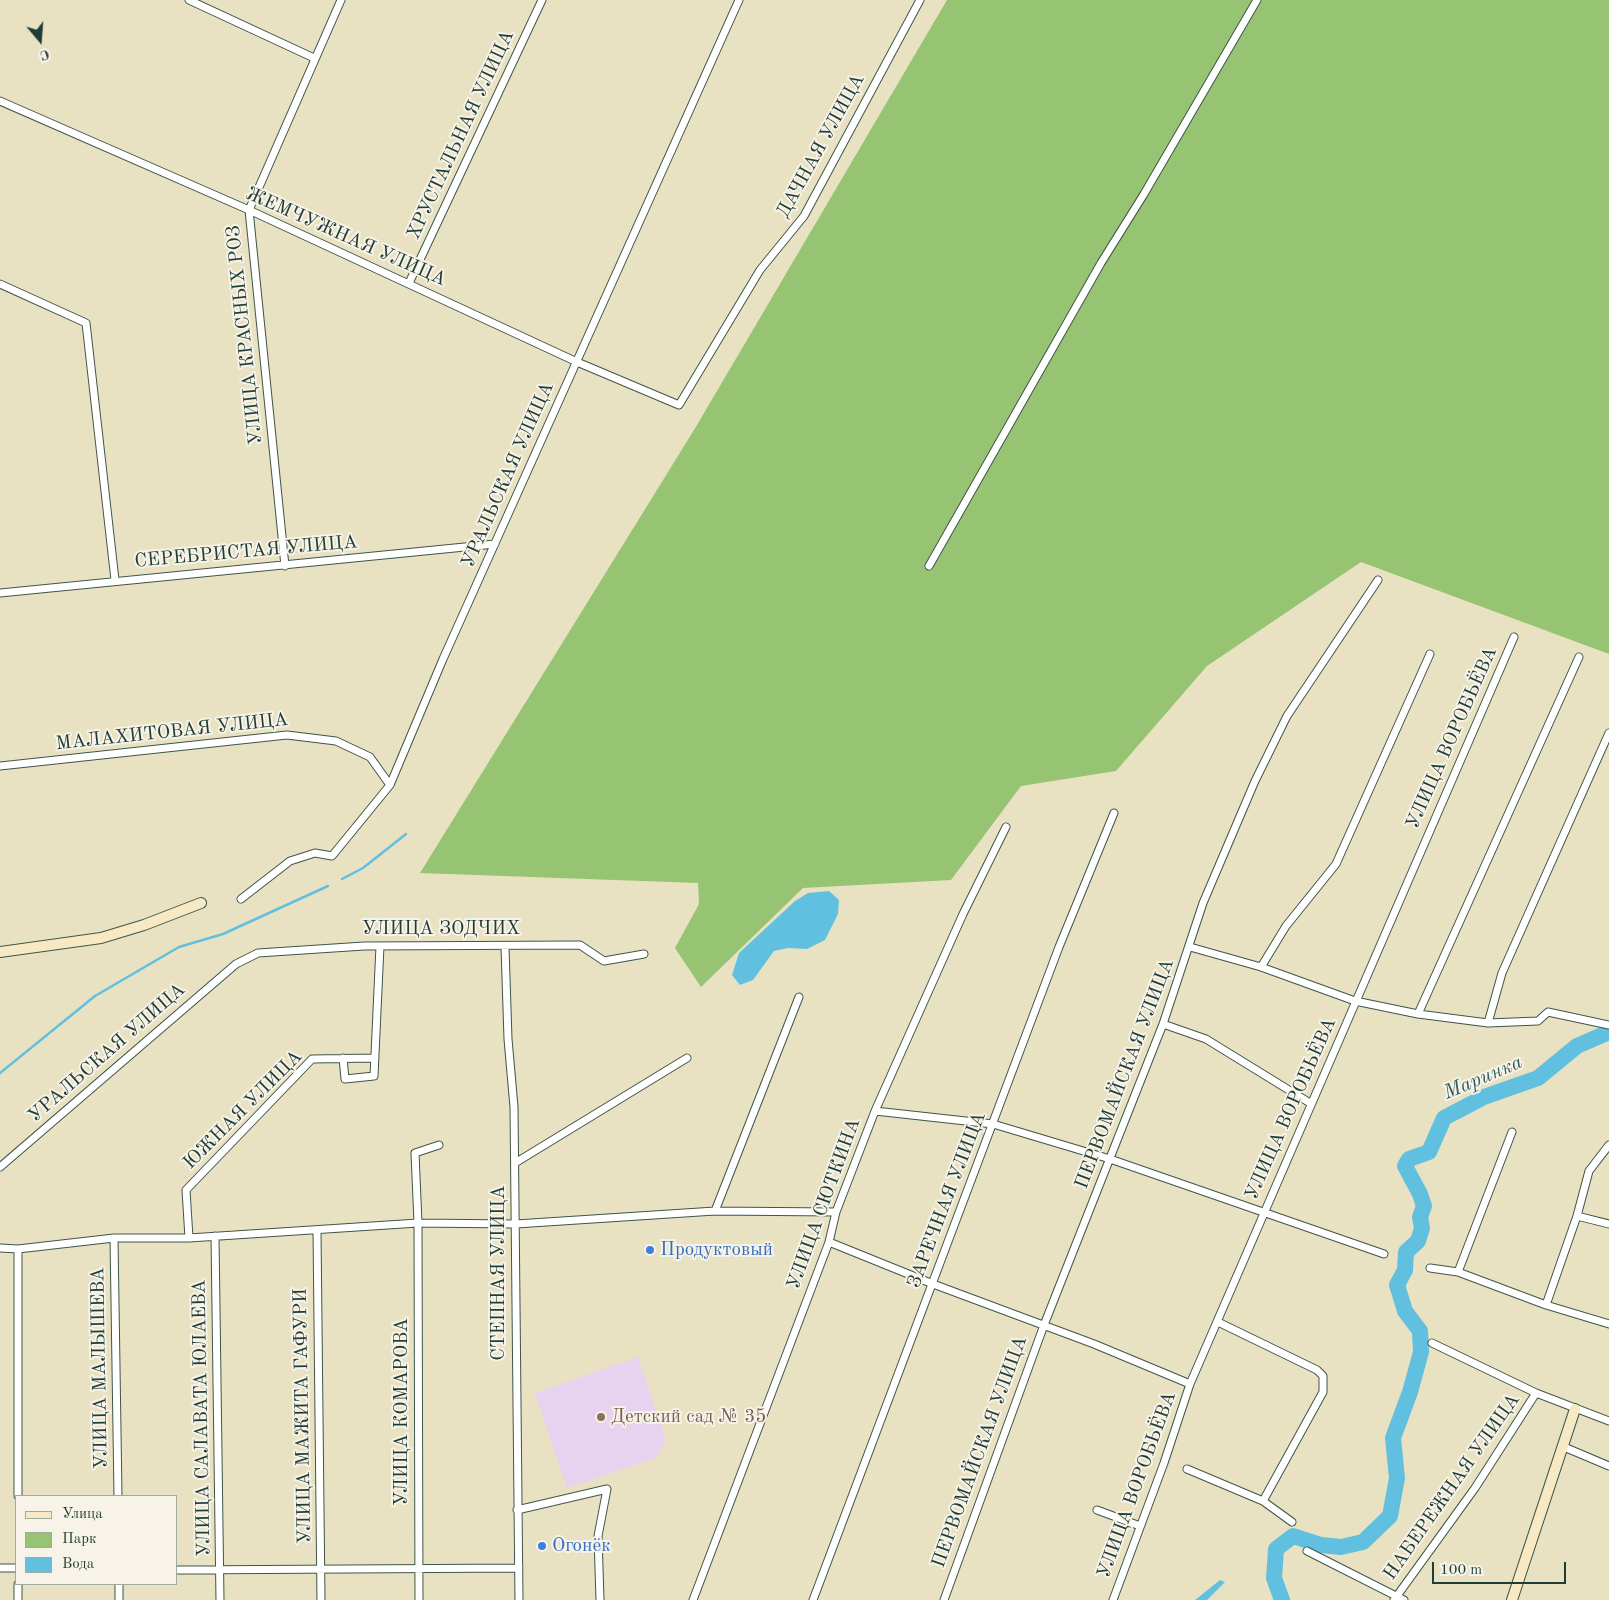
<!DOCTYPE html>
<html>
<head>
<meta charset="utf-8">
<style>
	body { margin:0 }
	#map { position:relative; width:1609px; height:1600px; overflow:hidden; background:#e9e2c2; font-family:"Old Standard TT",serif }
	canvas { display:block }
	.legend { position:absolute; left:15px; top:1495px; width:162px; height:90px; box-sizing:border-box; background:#f7f3e8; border:1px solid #a1aaa0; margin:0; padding:6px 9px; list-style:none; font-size:15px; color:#1f3d34 }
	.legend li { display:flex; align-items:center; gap:10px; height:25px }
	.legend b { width:25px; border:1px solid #a1aaa0 }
	.north { position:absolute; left:15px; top:15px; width:50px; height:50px; -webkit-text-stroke:4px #f7f3e8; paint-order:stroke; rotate:162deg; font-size:14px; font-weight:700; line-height:20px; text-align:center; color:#1f3d34 }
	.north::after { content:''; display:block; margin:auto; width:18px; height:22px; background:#1f3d34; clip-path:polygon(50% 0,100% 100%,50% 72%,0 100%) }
	.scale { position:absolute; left:1432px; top:1562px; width:134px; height:22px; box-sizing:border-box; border:2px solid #1f3d34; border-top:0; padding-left:6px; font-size:15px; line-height:18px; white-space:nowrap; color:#1f3d34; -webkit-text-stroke:4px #f7f3e8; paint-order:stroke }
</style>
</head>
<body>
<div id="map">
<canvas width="1609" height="1600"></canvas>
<ul class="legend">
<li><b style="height:6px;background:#f6e9c3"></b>Улица</li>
<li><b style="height:14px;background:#97c472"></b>Парк</li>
<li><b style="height:14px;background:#61c0df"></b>Вода</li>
</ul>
<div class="north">С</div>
<div class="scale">100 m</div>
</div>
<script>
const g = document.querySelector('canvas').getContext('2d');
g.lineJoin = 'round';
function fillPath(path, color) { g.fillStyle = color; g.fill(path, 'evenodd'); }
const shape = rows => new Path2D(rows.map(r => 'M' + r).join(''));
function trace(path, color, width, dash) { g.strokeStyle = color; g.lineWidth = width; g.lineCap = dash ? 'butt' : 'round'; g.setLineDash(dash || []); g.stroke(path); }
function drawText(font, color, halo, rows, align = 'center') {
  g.font = font + ' "Old Standard TT",serif'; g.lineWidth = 4; g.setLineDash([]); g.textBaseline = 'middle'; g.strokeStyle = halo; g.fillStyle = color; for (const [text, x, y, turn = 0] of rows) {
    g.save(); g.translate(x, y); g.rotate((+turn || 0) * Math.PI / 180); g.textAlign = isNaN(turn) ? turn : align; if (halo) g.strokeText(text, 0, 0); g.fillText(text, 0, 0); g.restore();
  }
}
fillPath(shape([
	[638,1357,666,1440,656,1458,567,1488,535,1393]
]), '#e7d2ef');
fillPath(shape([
	[947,0,1609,0,1609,654,1361,562,1207,666,1116,771,1021,786,951,880,803,888,701,987,675,948,699,904,698,883,420,873,694,430]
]), '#97c472');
fillPath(shape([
	[829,891,839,900,838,914,825,940,807,949,788,948,774,951,753,980,740,985,732,975,739,953,795,901,808,893],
	[1220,1580,1225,1582,1207,1600,1195,1600]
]), '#61c0df');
trace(shape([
	[342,879,363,868,406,834],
	[0,1073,95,996,179,947,223,934,328,886]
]), '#61c0df', 2.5);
trace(shape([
	[1282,1600,1274,1578,1276,1549,1293,1536,1321,1545,1341,1547,1363,1542,1390,1516,1397,1478,1393,1438,1410,1392,1421,1352,1420,1331,1405,1311,1397,1285,1405,1270,1406,1252,1418,1241,1422,1228,1420,1217,1424,1206,1420,1194,1405,1166,1409,1159,1429,1152,1444,1118,1484,1097,1538,1078,1577,1046,1609,1032]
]), '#61c0df', 16);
const street = shape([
	[189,0,314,58],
	[0,101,249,210,577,362,679,405,760,270,804,216,920,0],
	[409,283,542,0],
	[0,284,86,323,115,580],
	[285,566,249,210,341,0],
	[929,566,1101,263,1144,194,1257,0],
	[0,593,495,544],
	[0,766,287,735,336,741,370,757,390,785],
	[241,899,290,861,315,853,332,856,390,785,443,659,739,0],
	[505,947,508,1039,514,1107,519,1600],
	[1190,947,1261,967,1355,1001,1418,1014,1488,1023,1538,1021,1548,1012,1609,1025],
	[1261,967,1286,926,1336,864,1430,654],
	[1418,1014,1579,657],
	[1488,1023,1502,973,1609,733],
	[1163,1024,1206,1039,1310,1103],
	[343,1058,345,1079,374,1076,380,946],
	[875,1111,993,1124,1110,1159,1384,1254],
	[515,1163,687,1058],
	[0,1167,236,964,258,953,364,946,580,945,604,961,644,954],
	[715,1211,799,997],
	[1577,1216,1609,1224],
	[317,1231,321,1600],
	[215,1236,220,1600],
	[114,1238,118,1496],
	[189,1238,186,1190,312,1059,373,1058],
	[829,1242,933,1284,1094,1344,1190,1384],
	[0,1248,18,1249,114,1238,189,1238,418,1223,516,1224,715,1211,836,1212],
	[1430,1268,1458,1272,1546,1305,1609,1324],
	[1458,1272,1512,1132],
	[1546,1305,1577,1216,1589,1171,1609,1145],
	[1218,1322,1317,1370,1323,1376,1323,1392,1263,1501],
	[1432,1343,1536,1393,1609,1421],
	[1564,1447,1609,1466],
	[1187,1469,1263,1501,1292,1522],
	[18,1496,18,1249],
	[517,1510,607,1489,598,1536,600,1600],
	[1097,1510,1140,1526],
	[1307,1551,1404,1600],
	[0,1568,16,1568],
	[176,1570,519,1568],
	[119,1584,119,1600],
	[18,1600,18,1584],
	[419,1600,418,1223,415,1153,439,1145],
	[693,1600,829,1242,836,1212,875,1111,963,914,1006,827],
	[813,1600,1059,947,1114,813],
	[944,1600,1044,1325,1163,1024,1203,903,1255,781,1287,716,1378,580],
	[1113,1600,1164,1463,1190,1384,1514,637],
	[1394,1600,1475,1488,1536,1393]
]);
const secondary = shape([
	[0,952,101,938,144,925,201,903],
	[1512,1600,1575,1409]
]);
trace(street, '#3d5649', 9);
trace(secondary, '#3d5649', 12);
trace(street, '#fff', 7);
trace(secondary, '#f6e9c3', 10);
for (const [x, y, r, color] of [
	[650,1250,5,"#3f7fe0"],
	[601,1417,5,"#8d6e63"],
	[542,1546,5,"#3f7fe0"]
]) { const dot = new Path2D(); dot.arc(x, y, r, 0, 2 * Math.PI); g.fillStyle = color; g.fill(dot); trace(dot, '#f7f3e8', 2); }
drawText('19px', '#1f3d34', '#f7f3e8', [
	["ХРУСТАЛЬНАЯ УЛИЦА",461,135,-65],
	["ДАЧНАЯ УЛИЦА",821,146,-61],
	["ЖЕМЧУЖНАЯ УЛИЦА",346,237,24],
	["УЛИЦА КРАСНЫХ РОЗ",245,335,-96],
	["УРАЛЬСКАЯ УЛИЦА",508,475,-66],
	["СЕРЕБРИСТАЯ УЛИЦА",246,552,-5],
	["МАЛАХИТОВАЯ УЛИЦА",172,732,-6],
	["УЛИЦА ВОРОБЬЁВА",1452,738,-66],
	["УЛИЦА ЗОДЧИХ",441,929],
	["УРАЛЬСКАЯ УЛИЦА",107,1053,-41],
	["ПЕРВОМАЙСКАЯ УЛИЦА",1125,1074,-69],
	["УЛИЦА ВОРОБЬЁВА",1291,1109,-66],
	["ЮЖНАЯ УЛИЦА",243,1110,-45],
	["ЗАРЕЧНАЯ УЛИЦА",947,1200,-69],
	["УЛИЦА СЮТКИНА",824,1204,-70],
	["СТЕПНАЯ УЛИЦА",499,1273,-90],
	["УЛИЦА МАЛЫШЕВА",100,1368,-91],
	["УЛИЦА КОМАРОВА",402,1412,-90],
	["УЛИЦА МАЖИТА ГАФУРИ",303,1416,-91],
	["УЛИЦА САЛАВАТА ЮЛАЕВА",202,1418,-91],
	["ПЕРВОМАЙСКАЯ УЛИЦА",980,1452,-70],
	["УЛИЦА ВОРОБЬЁВА",1137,1485,-70],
	["НАБЕРЕЖНАЯ УЛИЦА",1452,1487,-55]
]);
drawText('19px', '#366cbe', '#f7f3e8', [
	["Продуктовый",660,1250],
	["Огонёк",552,1546]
], 'left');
drawText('19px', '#785e54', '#f7f3e8', [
	["Детский сад № 35",611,1417]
], 'left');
drawText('italic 20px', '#305e5f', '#f7f3e8', [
	["Маринка",1483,1078,-23]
]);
</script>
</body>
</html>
